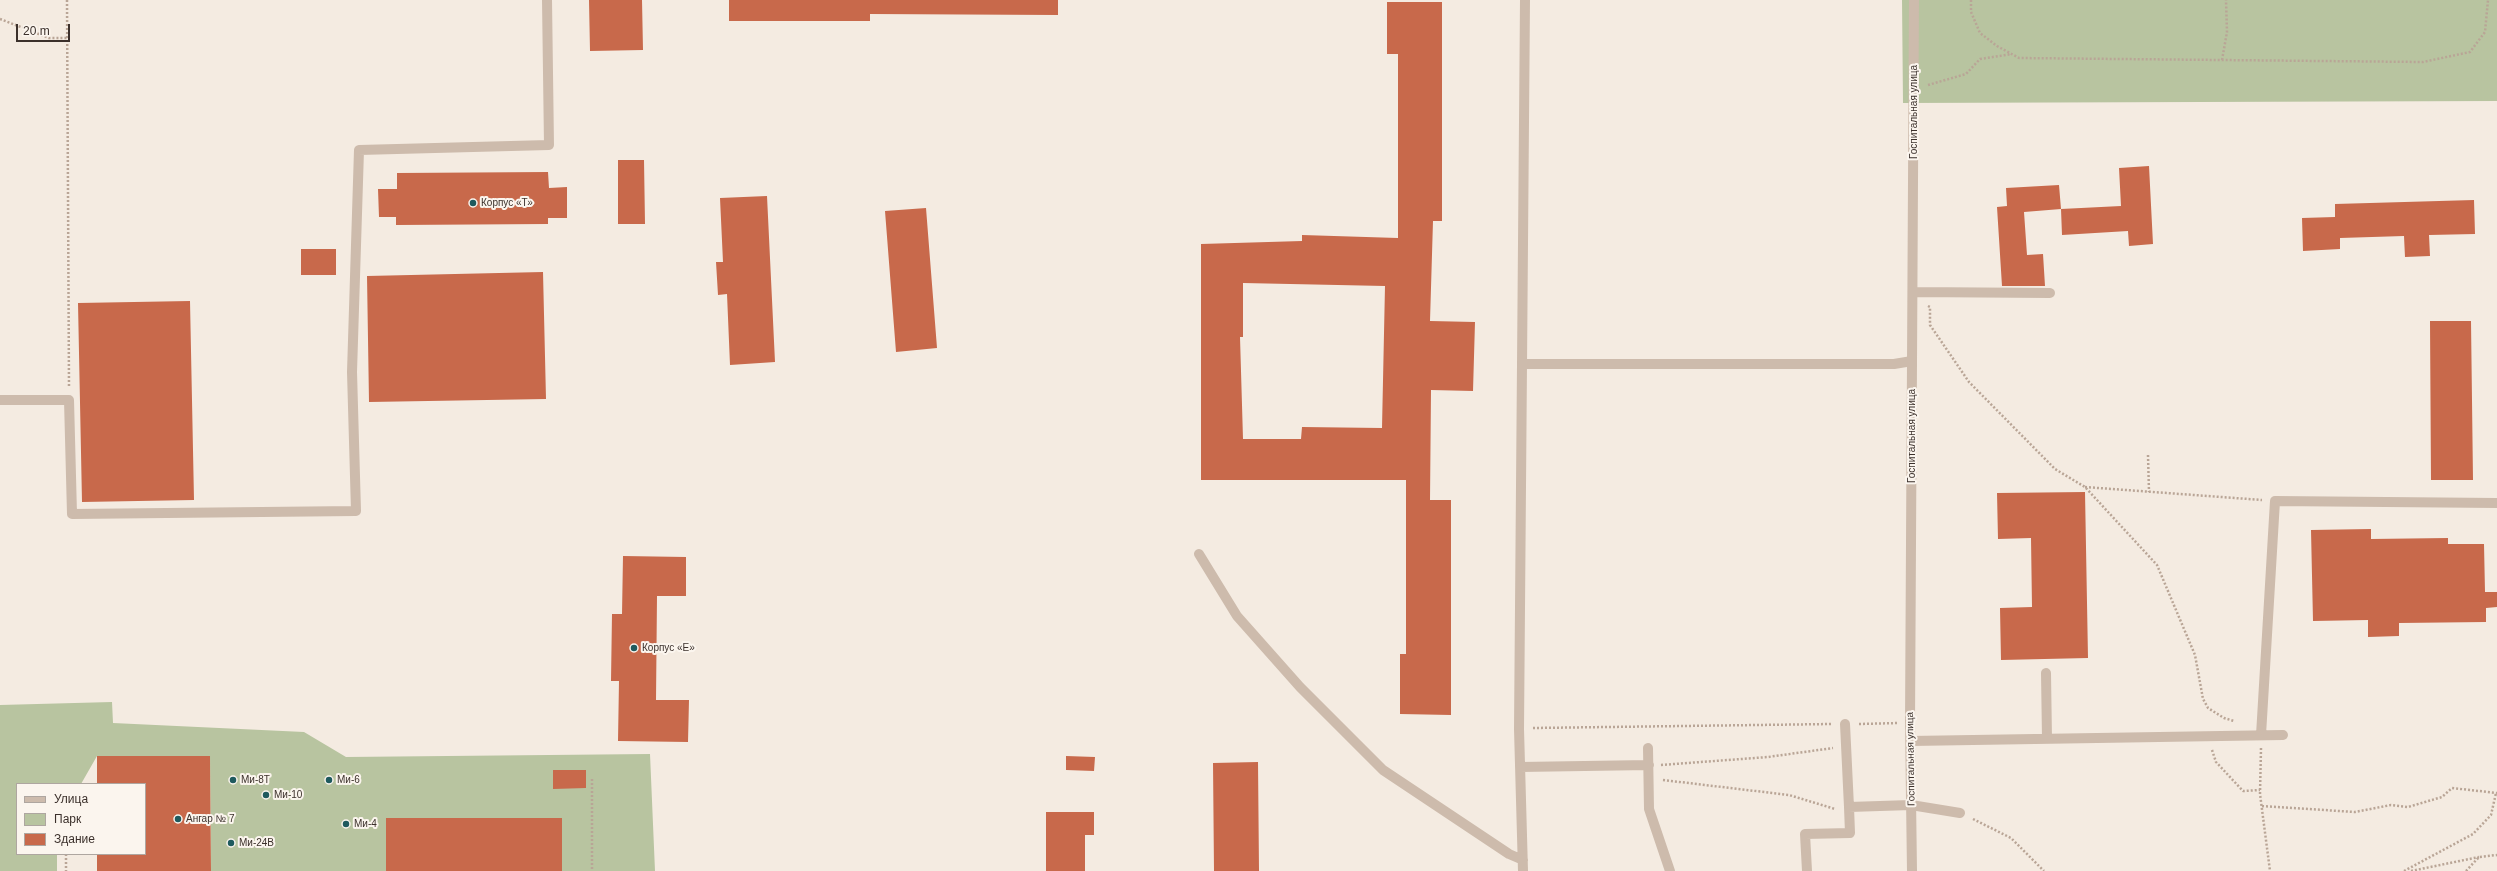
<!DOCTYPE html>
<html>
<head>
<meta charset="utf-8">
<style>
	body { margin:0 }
	#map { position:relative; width:2497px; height:871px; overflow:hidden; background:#f4ebe1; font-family:Helvetica,sans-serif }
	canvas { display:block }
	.legend { position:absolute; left:16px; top:783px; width:130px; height:72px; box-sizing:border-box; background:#fbf5ee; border:1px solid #aea6a0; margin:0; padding:5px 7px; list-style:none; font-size:12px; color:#3b302b }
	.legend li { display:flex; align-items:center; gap:8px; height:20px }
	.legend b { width:20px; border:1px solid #aea6a0 }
	.scale { position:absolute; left:16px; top:24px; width:54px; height:18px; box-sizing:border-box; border:2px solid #3b302b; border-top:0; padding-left:5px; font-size:12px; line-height:14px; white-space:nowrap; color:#3b302b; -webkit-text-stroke:3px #fbf5ee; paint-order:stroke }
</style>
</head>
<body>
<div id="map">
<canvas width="2497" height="871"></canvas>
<ul class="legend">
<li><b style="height:5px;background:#cdbbac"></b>Улица</li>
<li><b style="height:11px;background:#b8c4a0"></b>Парк</li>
<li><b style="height:11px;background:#c8694b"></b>Здание</li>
</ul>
<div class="scale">20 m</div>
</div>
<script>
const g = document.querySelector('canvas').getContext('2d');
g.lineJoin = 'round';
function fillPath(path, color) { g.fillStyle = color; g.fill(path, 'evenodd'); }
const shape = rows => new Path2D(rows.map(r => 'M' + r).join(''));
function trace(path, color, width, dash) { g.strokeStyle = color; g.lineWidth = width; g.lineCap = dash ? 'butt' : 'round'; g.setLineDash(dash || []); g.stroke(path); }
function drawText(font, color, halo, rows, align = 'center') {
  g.font = font + ' Helvetica,sans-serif'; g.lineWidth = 4; g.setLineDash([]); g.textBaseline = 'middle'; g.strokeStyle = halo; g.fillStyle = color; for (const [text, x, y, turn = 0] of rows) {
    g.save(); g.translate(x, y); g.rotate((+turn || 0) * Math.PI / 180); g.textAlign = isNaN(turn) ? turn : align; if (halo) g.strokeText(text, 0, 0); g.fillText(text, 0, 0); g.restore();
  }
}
fillPath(shape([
	[1902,0,2497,0,2497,101,1903,103],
	[112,702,113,723,304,732,346,757,650,754,655,871,562,871,562,818,386,818,386,871,211,871,210,756,97,756,81,784,17,784,17,854,57,854,57,871,0,871,0,705]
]), '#b8c4a0');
fillPath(shape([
	[589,0,642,0,643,50,590,51],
	[729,0,1058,0,1058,15,870,14,870,21,729,21],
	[1387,2,1442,2,1442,221,1433,221,1430,321,1475,322,1473,391,1431,390,1430,500,1451,500,1451,715,1400,714,1400,654,1406,654,1406,480,1201,480,1201,244,1302,241,1302,235,1398,238,1398,54,1387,54],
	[1243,283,1385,286,1382,428,1302,427,1301,439,1243,439,1240,337,1243,337],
	[618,160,644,160,645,224,618,224],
	[2149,166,2153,244,2129,246,2128,231,2062,235,2061,209,2121,206,2119,168],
	[548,172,549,188,567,187,567,218,548,218,548,224,396,225,396,217,379,217,378,189,397,189,397,173],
	[2059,185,2061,209,2024,212,2027,255,2043,254,2045,286,2002,286,1997,207,2007,206,2006,188],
	[767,196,775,362,730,365,727,294,718,295,716,262,723,262,720,198],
	[2474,200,2475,234,2429,235,2430,256,2405,257,2404,236,2340,238,2340,249,2303,251,2302,218,2335,217,2335,204],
	[926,208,937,348,896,352,885,211],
	[301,249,336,249,336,275,301,275],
	[543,272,546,399,369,402,367,276],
	[190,301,194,500,82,502,78,303],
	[2430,321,2471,321,2473,480,2431,480],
	[2085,492,2088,658,2001,660,2000,608,2032,607,2031,538,1998,539,1997,493],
	[2371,529,2371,539,2448,538,2448,544,2484,544,2485,592,2497,592,2497,607,2486,608,2486,622,2399,623,2399,636,2368,637,2368,620,2313,621,2311,530],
	[623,556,686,557,686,596,657,596,656,700,689,700,688,742,618,741,619,681,611,681,612,614,622,614],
	[97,756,210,756,211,871,97,871,97,854,145,854,145,784,97,784],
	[1066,756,1095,757,1094,771,1066,770],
	[1258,762,1259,871,1214,871,1213,763],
	[553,770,586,770,586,788,553,789],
	[1046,812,1094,812,1094,835,1085,835,1085,871,1046,871],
	[386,818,562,818,562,871,386,871]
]), '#c8694b');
trace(shape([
	[67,0,69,388],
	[1971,0,1971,12,1980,33,1997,46,2019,58,2423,62,2470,52,2485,32,2488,0],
	[0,19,49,38,67,38],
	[2222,60,2227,32,2226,0],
	[1928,85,1966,74,1980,59,2012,54],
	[1928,306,1930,307,1930,325,1969,382,2055,469,2085,487,2157,565,2195,655,2203,699,2208,708,2224,718,2234,721],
	[2148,455,2149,492],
	[2085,487,2262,500],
	[1859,724,1898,723],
	[1533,728,1832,724],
	[2261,748,2260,794,2270,871],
	[2212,750,2216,762,2243,791,2260,790],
	[1661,765,1768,757,1833,748],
	[592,779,592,871],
	[1663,780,1789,795,1835,809],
	[2262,806,2355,812,2391,805,2408,807,2442,797,2452,788,2497,793],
	[1973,819,2011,838,2044,871],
	[66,854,66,871],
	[2404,871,2473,834,2491,815,2496,793],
	[2411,871,2479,857],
	[2466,871,2479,857,2497,855]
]), '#b9a596', 2.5, [2, 2]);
trace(shape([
	[1913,292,2050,293],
	[1522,364,1894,364,1912,361],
	[0,400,69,400,72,514,356,511,352,372,359,150,549,145,547,0],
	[1199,554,1237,616,1300,687,1383,770,1509,854,1523,860],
	[2046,673,2047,739],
	[1845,724,1849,807,1911,805,1960,813],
	[2261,735,2275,501,2497,503],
	[1911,741,2283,735],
	[1648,748,1649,809,1670,871],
	[1520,767,1649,765],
	[1523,871,1519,729,1525,0],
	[1807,871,1805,834,1850,833,1849,807],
	[1912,871,1910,723,1914,0]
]), '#cdbbac', 10);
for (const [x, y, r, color] of [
	[473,203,4,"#1f5a5e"],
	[634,648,4,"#1f5a5e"],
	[233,780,4,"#1f5a5e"],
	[329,780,4,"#1f5a5e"],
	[266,795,4,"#1f5a5e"],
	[178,819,4,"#1f5a5e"],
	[346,824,4,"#1f5a5e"],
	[231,843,4,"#1f5a5e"]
]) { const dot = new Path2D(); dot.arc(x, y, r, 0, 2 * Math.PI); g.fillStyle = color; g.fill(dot); trace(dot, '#fbf5ee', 1.5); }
drawText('10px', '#3b302b', '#fbf5ee', [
	["Госпитальная улица",1914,112,-90],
	["Госпитальная улица",1912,436,-90],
	["Госпитальная улица",1911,759,-91]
]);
drawText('10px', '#3b302b', '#fbf5ee', [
	["Корпус «Т»",481,203],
	["Корпус «Е»",642,648],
	["Ми-8Т",241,780],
	["Ми-6",337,780],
	["Ми-10",274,795],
	["Ангар № 7",186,819],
	["Ми-4",354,824],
	["Ми-24В",239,843]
], 'left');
</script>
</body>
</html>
